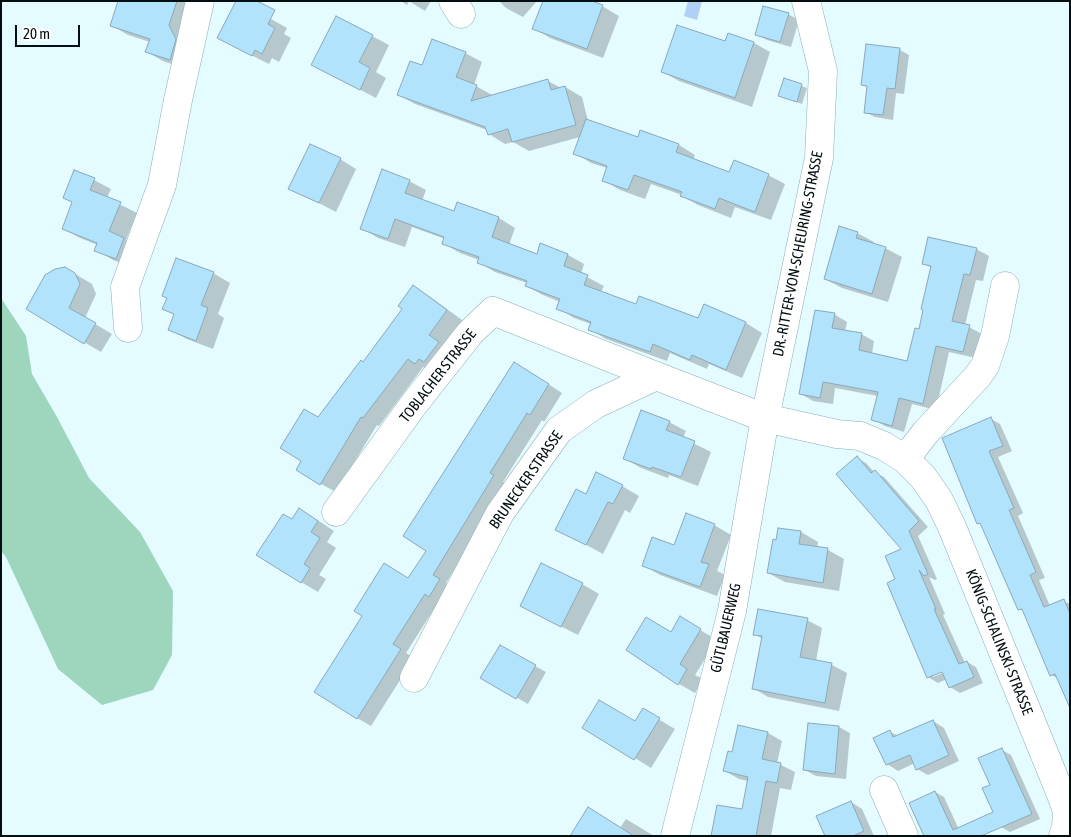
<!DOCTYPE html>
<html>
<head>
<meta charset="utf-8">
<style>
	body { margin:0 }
	#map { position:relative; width:1071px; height:837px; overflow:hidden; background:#e4fbff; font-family:"Asap Condensed",sans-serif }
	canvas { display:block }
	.frame { position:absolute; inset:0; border:2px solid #020e10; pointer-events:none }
	.scale { position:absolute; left:15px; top:25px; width:65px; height:22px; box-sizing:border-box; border:2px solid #020e10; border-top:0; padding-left:6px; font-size:15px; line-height:18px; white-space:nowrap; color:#020e10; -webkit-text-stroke:4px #fff; paint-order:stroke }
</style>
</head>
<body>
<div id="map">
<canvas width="1071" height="837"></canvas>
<div class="frame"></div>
<div class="scale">20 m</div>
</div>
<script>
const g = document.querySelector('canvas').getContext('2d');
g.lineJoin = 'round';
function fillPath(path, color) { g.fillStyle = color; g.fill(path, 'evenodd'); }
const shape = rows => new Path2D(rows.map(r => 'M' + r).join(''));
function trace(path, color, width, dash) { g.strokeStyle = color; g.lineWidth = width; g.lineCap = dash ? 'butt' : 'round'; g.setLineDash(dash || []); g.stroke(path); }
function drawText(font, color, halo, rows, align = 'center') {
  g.font = font + ' "Asap Condensed",sans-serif'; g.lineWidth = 4; g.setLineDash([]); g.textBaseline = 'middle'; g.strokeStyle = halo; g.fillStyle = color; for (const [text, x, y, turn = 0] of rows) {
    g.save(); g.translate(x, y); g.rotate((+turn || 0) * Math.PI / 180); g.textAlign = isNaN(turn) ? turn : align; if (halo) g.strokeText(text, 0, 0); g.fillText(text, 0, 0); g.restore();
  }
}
fillPath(shape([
	[1,298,26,336,32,374,57,417,89,478,140,532,173,591,172,655,153,690,102,705,58,669,6,557,1,551]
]), '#9dd6bc');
fillPath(shape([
	[688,1,702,1,697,20,684,16]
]), '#b0d0f6');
fillPath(shape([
	[125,1,196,1,186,69,163,61,147,52,150,42,128,35,111,25],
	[401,1,431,1,425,11,409,1,407,5],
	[499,1,537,1,523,17,506,8],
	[602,6,619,16,603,58,550,38,534,28],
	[234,7,271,19,287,28,284,34,291,38,279,62,272,58,269,64,235,47],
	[788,14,799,20,791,47,767,40,756,34],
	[336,17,389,45,376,72,386,78,376,98,313,65],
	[726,43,754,43,770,52,752,107,679,81,663,72],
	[900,50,909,55,904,94,896,93,893,120,875,117,865,112,868,87,862,84],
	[465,53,482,62,474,85,494,96,548,81,561,88,565,87,582,97,588,121,638,138,641,132,679,145,695,155,693,160,730,174,768,175,785,184,771,220,735,207,731,218,698,205,682,196,682,195,651,184,645,199,620,190,603,180,607,168,591,163,575,153,580,137,529,151,513,142,505,144,489,134,487,130,415,104,399,95,423,67],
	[785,80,807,88,802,104,780,96],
	[340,159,356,169,336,212,290,188],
	[94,180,111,189,107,198,137,213,126,240,140,248,133,268,113,260,96,250,98,245,80,238,63,228,73,203],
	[409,181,426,190,422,201,454,213,458,204,499,218,515,228,509,245,537,255,541,245,568,255,584,264,581,274,604,286,601,292,637,306,698,319,705,305,746,323,762,333,742,378,709,364,707,369,670,353,667,361,606,339,589,329,591,324,574,318,558,308,560,302,543,295,526,286,527,283,495,272,478,262,479,260,460,253,443,243,445,239,412,227,405,247,378,238,362,228],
	[857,233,874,242,873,244,885,248,902,257,888,302,842,288,825,279],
	[976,249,989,256,983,281,976,280,965,325,982,334,976,358,949,352,936,410,912,404,904,432,885,426,873,419,878,396,835,388,833,404,813,401,801,394,834,314,847,322,845,331,861,334,874,341,872,354,908,363,920,330,932,268,923,263],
	[65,268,92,284,96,294,85,318,112,334,101,352,27,309],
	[213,273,230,283,218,314,224,318,213,349,187,339,170,330,175,315,164,309,168,298,163,296],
	[414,287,429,296,462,320,444,345,431,372,423,367,379,426,377,425,336,492,321,484,319,419,364,363,404,309],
	[528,371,562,393,544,422,542,420,503,482,507,484,446,583,453,588,439,601,406,653,414,658,371,726,357,718,409,579,428,550],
	[991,419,1000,424,1012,451,998,457,1023,513,1018,516,1045,578,1039,580,1050,606,1063,601,1070,604,1070,706,1059,679,1051,675,1025,612,1019,609,983,525,978,523],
	[669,422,686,431,683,438,711,452,698,486,669,475,668,478,641,468,624,458],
	[857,458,866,463,874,472,884,477,928,527,918,536,937,579,935,580,929,577,945,614,943,615,965,663,967,662,976,667,983,683,960,693,950,687,947,679,938,683,928,677,897,580,903,550],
	[947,668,948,671,933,677,933,675],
	[622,486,639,496,630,513,625,510,603,554,557,529,586,495],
	[316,519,334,531,327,542,336,548,319,575,326,579,318,592,301,582,292,521],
	[714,525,731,535,717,571,725,575,717,596,660,575,643,565],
	[779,529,801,532,818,542,817,548,828,550,844,559,839,591,785,582,768,573],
	[582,584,599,594,578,635,521,606],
	[680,618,717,640,695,675,703,679,695,693,679,684],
	[807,620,822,628,816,661,832,665,847,673,839,711,768,697,753,688,763,639,754,634],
	[500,647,546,672,528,704,482,678],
	[643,710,675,729,651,768,635,758,635,723],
	[933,721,944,728,959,761,928,775,917,769,915,763,898,771,887,764,890,732,899,736],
	[839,727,850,733,846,779,816,776,805,770],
	[768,733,782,741,777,763,795,772,791,790,780,788,771,836,713,836,743,811,748,781,739,779,725,771,733,753],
	[1002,750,1011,755,1040,819,1010,832,1001,827,992,785],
	[935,792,944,797,962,836,925,836],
	[851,802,862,809,874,836,826,836],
	[626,819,654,836,571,836,620,828]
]), '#0003');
const building = shape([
	[118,1,177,1,169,25,176,39,170,60,145,52,150,39,110,26,118,1],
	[236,1,257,1,275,10,268,24,275,28,262,54,255,50,252,56,217,38,236,1],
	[543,1,592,1,603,5,587,49,532,29,543,1],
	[763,6,789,13,780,42,755,35,763,6],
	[336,16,373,35,359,62,370,68,360,90,311,65,336,16],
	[677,25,725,41,728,33,754,42,735,98,661,72,677,25],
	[432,39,466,52,456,77,477,85,471,101,548,79,551,90,565,86,576,125,512,142,508,129,488,135,485,127,397,95,410,61,422,65,432,39],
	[866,44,900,48,895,89,887,88,883,115,864,113,867,86,861,85,866,44],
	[784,78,802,84,797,102,778,96,784,78],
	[586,119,638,137,640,130,679,144,676,152,729,172,734,160,769,174,755,212,719,198,715,209,680,196,682,192,634,175,628,190,602,181,607,166,573,154,586,119],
	[310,144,341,158,319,203,288,189,310,144],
	[382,169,410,180,405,193,454,211,457,202,499,217,492,237,537,254,540,243,568,254,564,266,588,275,584,285,636,304,639,296,698,318,704,304,746,322,726,370,692,355,690,360,653,344,650,352,588,330,591,322,556,309,560,299,525,286,527,281,477,263,479,257,442,244,444,237,395,219,388,239,360,229,382,169],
	[74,170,95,178,90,190,121,202,109,231,124,238,116,259,94,251,97,243,62,229,72,202,63,198,74,170],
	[839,226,858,232,856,238,886,247,872,294,824,279,839,226],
	[928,237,977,248,970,275,964,274,952,321,970,325,963,352,936,346,923,404,899,398,892,426,871,420,878,392,823,382,820,398,799,394,815,310,835,313,832,328,862,333,859,350,907,361,915,328,919,329,923,310,921,309,931,266,922,264,928,237],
	[176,258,214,272,201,305,208,308,196,341,168,330,174,314,162,309,167,298,162,296,176,258],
	[65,267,75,273,80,284,69,308,96,323,84,344,26,309,45,275,55,269,65,267],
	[413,285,447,310,429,335,439,342,424,362,419,359,415,364,408,359,363,418,361,417,320,485,296,470,301,461,280,448,304,409,318,417,361,360,363,362,402,309,398,306,413,285],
	[514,362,549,384,530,415,527,413,490,473,494,475,433,575,440,579,429,597,425,594,393,644,401,649,357,719,314,692,362,616,354,611,384,563,408,578,426,551,403,536,514,362],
	[641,410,670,421,666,430,695,441,681,477,652,467,651,469,623,459,641,410],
	[991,417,1003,446,989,451,1014,508,1009,510,1036,572,1030,575,1044,607,1064,599,1070,614,1070,708,1055,674,1050,676,1022,609,1018,610,980,523,977,524,942,438,991,417],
	[857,456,871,473,875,470,919,521,909,531,928,574,924,576,919,570,936,609,934,609,959,664,967,661,974,677,949,688,942,672,927,678,887,583,895,579,885,556,901,549,836,474,857,456],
	[596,472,623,485,613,504,608,502,586,545,555,530,576,489,586,494,596,472],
	[299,508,318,521,311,532,320,538,304,564,310,568,301,583,256,555,283,514,292,519,299,508],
	[686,513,715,524,701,562,709,564,700,587,642,566,652,537,674,545,686,513],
	[778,528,801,531,799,544,828,548,823,583,767,573,773,539,776,540,778,528],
	[541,563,583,583,561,627,520,606,541,563],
	[758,609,808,618,800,657,832,663,825,703,752,689,762,636,753,635,758,609],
	[680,616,701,629,680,664,687,669,678,685,626,650,646,617,671,632,680,616],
	[500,645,536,665,516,699,480,678,500,645],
	[599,700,635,721,643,708,660,718,634,760,582,728,599,700],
	[933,720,949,755,916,770,910,755,886,765,873,738,890,730,893,737,933,720],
	[808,723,839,726,835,774,803,770,808,723],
	[738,725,768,732,762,759,781,763,777,783,766,781,756,836,711,836,717,805,742,809,748,777,723,771,728,751,732,752,738,725],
	[1002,748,1032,814,981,836,924,836,909,803,935,791,953,830,993,812,982,788,990,785,978,758,1002,748],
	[851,801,864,831,853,836,825,836,816,816,851,801],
	[588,807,634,836,570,836,588,807]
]);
fillPath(building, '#b1e3fd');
trace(building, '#8aa8b8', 1);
const minor = shape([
	[453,1,461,14],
	[128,328,125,287,162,185,178,100,200,1],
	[905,459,926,432,977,377,985,366,995,336,1005,286],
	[336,512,414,404,470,333,493,311,656,376],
	[414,678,500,513,559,430,596,404,656,376,765,418,837,434,860,436,884,446,905,459,923,477,939,500,952,527,1060,792,1067,811,1066,828,1063,836],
	[884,790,904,836],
	[675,836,732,611,765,418,819,158,823,71,806,1]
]);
trace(minor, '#8bb0b6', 29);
trace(minor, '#fff', 28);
drawText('15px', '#020e10', '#fff', [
	["DR.-RITTER-VON-SCHEURING-STRASSE",798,254,-79],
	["TOBLACHER STRASSE",438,376,-52],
	["BRUNECKER STRASSE",526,480,-55],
	["GÜTLBAUERWEG",726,628,-77],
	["KÖNIG-SCHALINSKI-STRASSE",999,642,68]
]);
</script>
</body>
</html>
